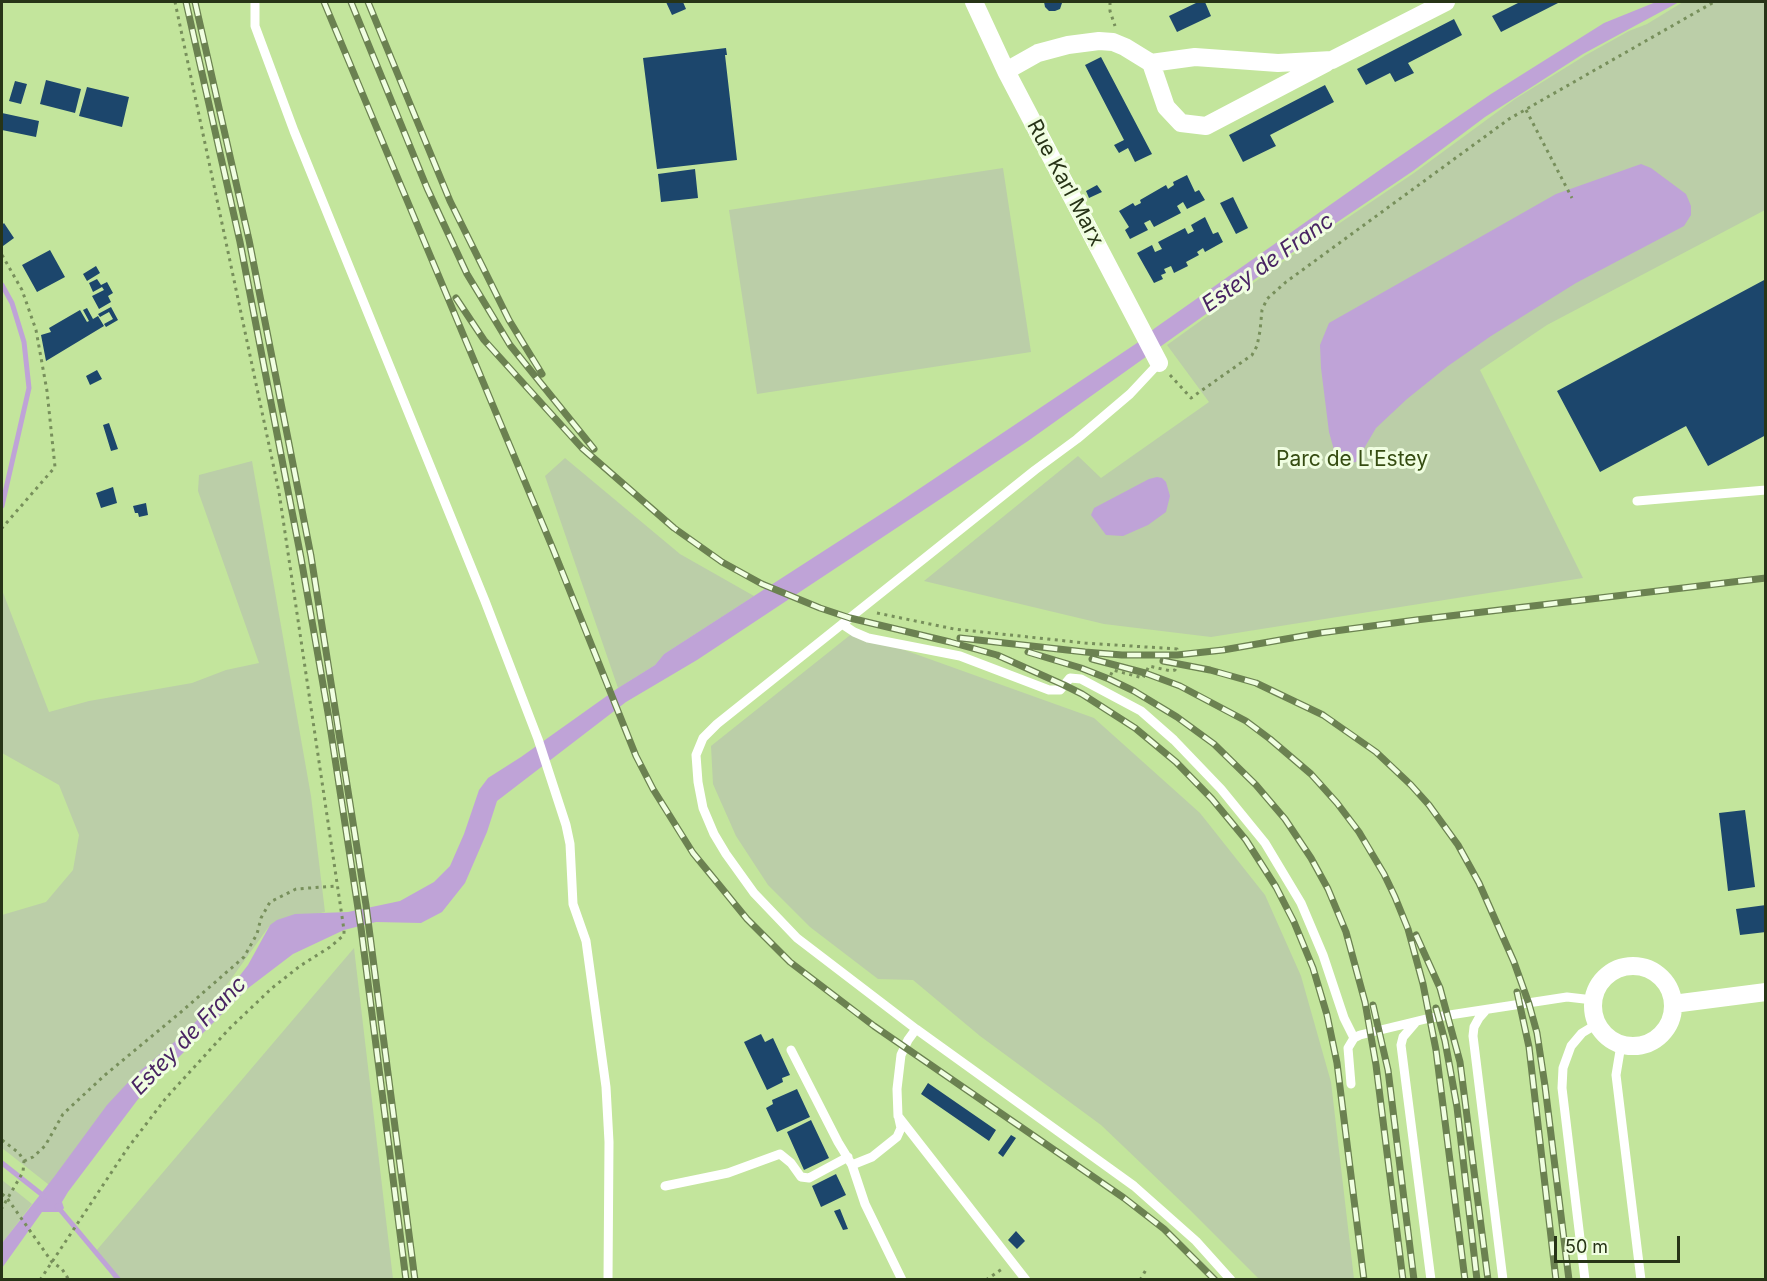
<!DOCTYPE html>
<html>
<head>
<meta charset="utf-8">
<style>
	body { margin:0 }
	#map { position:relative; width:1767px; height:1281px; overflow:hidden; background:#c3e59c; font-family:Inter,sans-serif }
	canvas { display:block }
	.frame { position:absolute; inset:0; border:3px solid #273417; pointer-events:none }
	.scale { position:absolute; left:1554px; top:1236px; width:126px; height:27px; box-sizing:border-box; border:3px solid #273417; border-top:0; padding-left:8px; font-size:18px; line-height:21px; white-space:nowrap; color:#273417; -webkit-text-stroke:4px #f0fee1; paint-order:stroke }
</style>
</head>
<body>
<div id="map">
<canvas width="1767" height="1281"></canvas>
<div class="frame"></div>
<div class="scale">50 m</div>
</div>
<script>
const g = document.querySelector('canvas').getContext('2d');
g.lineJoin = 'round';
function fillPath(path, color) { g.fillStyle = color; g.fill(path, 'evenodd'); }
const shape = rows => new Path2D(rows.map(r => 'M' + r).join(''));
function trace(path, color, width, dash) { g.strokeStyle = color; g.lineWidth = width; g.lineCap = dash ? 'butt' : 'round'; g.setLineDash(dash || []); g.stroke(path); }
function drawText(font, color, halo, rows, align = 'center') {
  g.font = font + ' Inter,sans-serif'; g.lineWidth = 6; g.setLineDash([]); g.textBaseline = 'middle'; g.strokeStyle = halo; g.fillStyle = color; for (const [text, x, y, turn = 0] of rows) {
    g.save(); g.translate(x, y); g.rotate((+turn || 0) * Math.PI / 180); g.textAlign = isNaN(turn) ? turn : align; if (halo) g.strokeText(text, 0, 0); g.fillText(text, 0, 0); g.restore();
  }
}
fillPath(shape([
	[1683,2,1765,2,1765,210,1547,325,1480,370,1583,578,1211,637,1104,624,924,581,1078,456,1101,478,1209,402,1167,345,1291,256,1414,173,1515,99,1586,55,1629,31,1647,24],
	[1003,168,1031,352,757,394,729,210],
	[565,458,680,554,754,596,664,654,655,665,618,688,545,476],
	[252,461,311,796,325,912,270,925,208,1011,53,1188,2,1148,2,915,46,902,73,870,79,835,59,785,2,753,2,590,49,712,89,701,192,683,226,670,259,663,198,491,199,475],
	[854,632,1094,718,1200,813,1265,895,1301,976,1331,1082,1354,1279,1259,1279,1190,1210,1101,1125,980,1036,913,980,878,979,810,927,768,885,736,836,713,784,711,746],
	[354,948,393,1279,114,1279,96,1251],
	[2,1180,32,1204,2,1243]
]), '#bbcea8');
fillPath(shape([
	[1656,2,1679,2,1583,54,1485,117,1413,171,1293,252,1028,441,697,660,626,702,497,801,487,832,465,883,442,912,421,923,376,922,344,930,293,954,247,989,142,1094,68,1192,62,1202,64,1208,61,1212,42,1212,2,1268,2,1243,54,1177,107,1105,134,1076,179,1038,231,987,248,965,270,925,277,920,295,914,348,912,400,901,434,882,450,866,464,834,479,790,488,778,521,757,618,688,655,665,664,654,895,505,1137,343,1155,328,1384,167,1491,94,1604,23],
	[1641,164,1651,168,1686,194,1691,206,1691,215,1684,226,1576,283,1491,336,1448,366,1407,399,1376,428,1356,462,1348,463,1340,459,1334,450,1329,432,1321,368,1320,345,1329,323,1556,194],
	[1157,477,1162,478,1166,482,1170,496,1166,512,1148,525,1123,536,1106,535,1091,515,1094,508,1149,479]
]), '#bfa3d7');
trace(shape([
	[2,285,12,303,24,342,29,388,2,506],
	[2,1163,45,1197],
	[57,1206,119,1280]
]), '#bfa3d7', 5);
fillPath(shape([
	[666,2,683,2,686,9,672,15],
	[1044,2,1062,2,1062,3,1060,9,1055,11,1049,11,1045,7],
	[1198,2,1205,2,1211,16,1177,32,1169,16],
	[1520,2,1560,2,1501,32,1492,16],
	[1454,19,1462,35,1408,63,1414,73,1395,82,1390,73,1366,85,1357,69],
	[726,48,727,55,725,55,737,160,657,169,643,58],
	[1101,57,1152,154,1135,162,1128,148,1119,153,1114,145,1124,140,1085,65],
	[46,80,81,89,75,113,40,104],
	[15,81,27,84,21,104,9,101],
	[1325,85,1334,102,1270,135,1276,146,1243,162,1229,135],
	[87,87,129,97,122,127,79,116],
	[2,113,39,121,36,137,2,130],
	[695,169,698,198,661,202,658,174],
	[1187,175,1195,192,1199,190,1205,200,1187,209,1183,202,1177,206,1181,213,1154,227,1150,220,1144,223,1148,230,1130,239,1125,230,1129,227,1119,211,1133,203,1135,206,1141,203,1140,200,1166,185,1168,189,1174,185,1173,182],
	[1097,185,1102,192,1089,198,1086,191],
	[1233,197,1248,228,1236,234,1220,203],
	[1205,217,1213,234,1218,232,1223,242,1205,252,1203,248,1197,252,1199,255,1186,262,1188,266,1174,273,1171,266,1164,269,1166,273,1161,275,1163,279,1154,283,1137,253,1152,245,1155,252,1162,249,1158,242,1185,228,1188,234,1194,231,1191,225],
	[4,223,14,238,3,246,2,243,2,225],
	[50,250,65,277,37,292,22,265],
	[96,266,100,273,87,281,83,274],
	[97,279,101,285,107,282,113,293,108,296,111,302,99,309,92,296,104,290,102,287,93,292,89,283],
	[1766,279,1766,435,1708,466,1686,426,1600,472,1557,391],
	[111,307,118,320,106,327,104,324,113,319,109,312,100,317,98,314],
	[87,308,93,319,98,316,104,326,46,361,41,335,51,332,49,328,80,310,87,322,89,321,83,310],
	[97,370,102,379,90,385,86,376],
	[109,423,118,449,111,451,103,425],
	[113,487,117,503,101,508,96,493],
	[146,503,148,515,139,517,138,513,135,513,133,506],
	[1745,810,1755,887,1728,891,1719,813],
	[1766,905,1766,932,1740,935,1736,909],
	[761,1034,765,1042,773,1038,790,1075,782,1078,783,1082,767,1090,744,1042],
	[928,1083,996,1130,989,1141,921,1094],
	[797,1089,810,1117,777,1132,766,1108,773,1104,772,1100],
	[811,1120,829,1158,804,1170,787,1132],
	[1011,1135,1016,1138,1003,1157,998,1153],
	[836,1174,846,1195,821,1207,812,1186],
	[840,1209,848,1229,843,1230,834,1211],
	[1016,1231,1025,1241,1017,1249,1008,1240]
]), '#1c466c');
trace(shape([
	[1110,2,1110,11,1115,26],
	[1526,110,1572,198],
	[2,255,22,290,36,330,47,391,55,467,2,528],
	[1170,375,1191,398,1252,355,1257,346,1260,331,1262,310,1267,299,1286,282,1509,119,1714,2],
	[877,613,954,629,1085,643,1177,649,1175,670,1171,671,1149,666,1143,678,1113,670,1108,681],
	[2,1140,19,1153,24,1161,23,1172,2,1208],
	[24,1161,33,1157,45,1146,63,1114,105,1075,181,1012,244,957,257,934,261,918,270,902,296,889,337,886],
	[2,1194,7,1198,52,1262,62,1269,69,1280],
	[40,1280,127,1149,166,1098,229,1029,272,988,300,966,330,947,344,935,344,930,279,492,175,2],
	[986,1280,1002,1269],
	[1140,1280,1147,1268]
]), '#778f5b', 3, [3, 4.5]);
trace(shape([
	[255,2,255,26,294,131,485,601,538,739,566,825,570,844,573,904,586,941,606,1087,609,1142,608,1280],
	[1159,363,1130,394,1077,439,1035,470,717,724,703,738,696,755,698,782,703,808,714,834,726,854,754,893,797,938,916,1029,1134,1186,1196,1241,1231,1280],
	[1637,501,1766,490],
	[842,624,854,632,868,638,960,656,1049,690,1060,690,1070,678,1081,679,1141,711,1174,740,1221,789,1265,843,1301,903,1323,955,1344,1018,1354,1038],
	[1486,1010,1479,1018,1474,1027,1473,1036,1503,1280],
	[1415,1023,1403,1037,1401,1045,1431,1280],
	[916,1029,908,1040,901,1055,897,1089,898,1116,1026,1280],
	[1621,1045,1616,1075,1641,1280],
	[791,1050,838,1142,852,1165,872,1157,897,1137,901,1128,899,1119],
	[1351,1084,1348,1048,1354,1038,1360,1035,1430,1018,1567,997,1593,1000],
	[852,1165,865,1204,902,1280],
	[665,1186,728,1173,780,1154,791,1163,801,1177,809,1178,848,1157],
	[1585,1280,1562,1088,1563,1068,1571,1046,1582,1033,1597,1024]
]), '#fff', 9);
trace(shape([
	[974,2,1006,71,1159,363],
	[1151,63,1166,107,1181,123,1206,126,1326,63],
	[1006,71,1038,53,1068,45,1099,41,1113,42,1125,47,1151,63,1195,57,1278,63,1332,60,1446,2],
	'1593 1006a40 40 0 1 1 80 0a40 40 0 1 1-80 0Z',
	[1673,1004,1766,992]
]), '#fff', 18);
const rail = shape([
	[186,2,240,242,301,558,328,713,361,928,406,1280],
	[195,2,249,240,311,556,366,905,415,1280],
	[324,2,553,549,636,756,653,789,693,853,747,919,790,962,874,1026,1124,1198,1164,1229,1215,1280],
	[351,2,427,188,467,274,510,345,594,449],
	[368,2,450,201,509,320,542,374],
	[456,298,484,340,582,448,674,528,722,562,762,584,820,608,850,618,950,642,997,655,1064,685,1082,694,1135,728,1176,762,1212,799,1246,840,1276,887,1294,922,1313,968,1327,1015,1337,1063,1364,1280],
	[960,638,1085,652,1122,655,1177,655,1223,650,1320,633,1416,620,1766,578],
	[1028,652,1081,668,1109,679,1134,691,1177,717,1214,744,1256,785,1285,819,1311,858,1328,889,1346,932,1365,1002,1376,1065,1403,1280],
	[1092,659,1145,673,1180,686,1246,721,1270,739,1311,774,1337,803,1359,832,1384,874,1395,897,1408,929,1423,984,1436,1050,1465,1280],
	[1163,661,1210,670,1256,683,1323,715,1376,752,1411,785,1429,805,1458,845,1479,883,1514,962,1529,1004,1537,1033,1545,1086,1569,1280],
	[1416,935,1440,988,1460,1062,1488,1280],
	[1517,992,1529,1047,1556,1280],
	[1373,1005,1388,1070,1414,1280],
	[1436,1008,1445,1041,1457,1107,1477,1280]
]);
trace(rail, '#6b8151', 7);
trace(rail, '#f0fee1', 4.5, [14]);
drawText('21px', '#273417', '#f0fee1', [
	["Rue Karl Marx",1065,183,62]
]);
drawText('21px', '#354c11', '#f0fee1', [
	["Parc de L'Estey",1352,460]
]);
drawText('italic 22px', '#492463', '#f0fee1', [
	["Estey de Franc",1268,263,-35],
	["Estey de Franc",189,1036,-46]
]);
</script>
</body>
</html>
